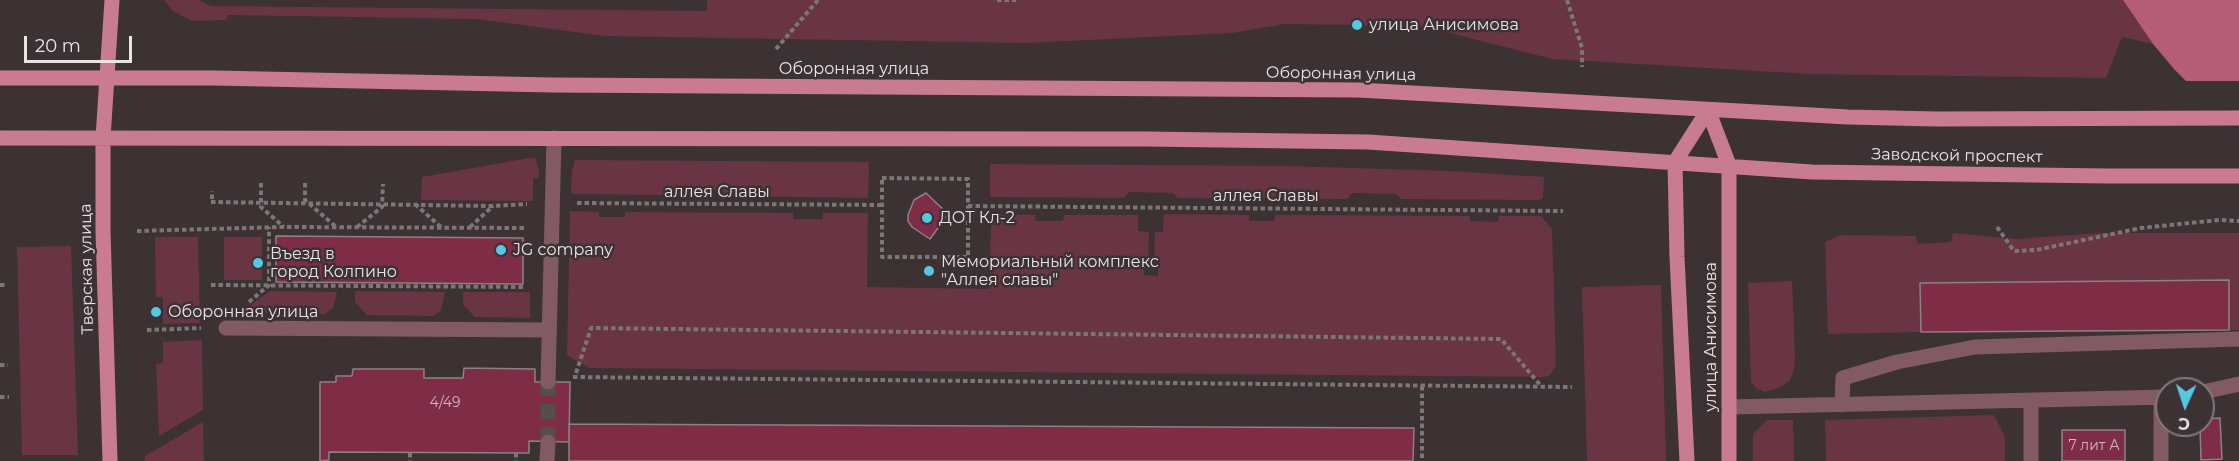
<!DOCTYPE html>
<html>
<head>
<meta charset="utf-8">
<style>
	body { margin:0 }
	#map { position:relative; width:2239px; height:461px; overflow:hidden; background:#3c3234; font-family:Montserrat,sans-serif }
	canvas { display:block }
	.north { position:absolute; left:2155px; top:377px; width:60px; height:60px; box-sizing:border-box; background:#3c3234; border:2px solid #82797b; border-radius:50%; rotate:183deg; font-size:16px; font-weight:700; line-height:24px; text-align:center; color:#ebe4e5 }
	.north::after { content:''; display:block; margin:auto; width:21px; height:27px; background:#56c9e1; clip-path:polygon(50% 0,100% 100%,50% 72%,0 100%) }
	.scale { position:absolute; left:24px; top:36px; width:108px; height:27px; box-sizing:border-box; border:3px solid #ebe4e5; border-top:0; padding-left:8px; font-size:18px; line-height:21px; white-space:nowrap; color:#ebe4e5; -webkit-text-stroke:4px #3c3234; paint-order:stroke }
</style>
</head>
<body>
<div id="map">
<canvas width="2239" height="461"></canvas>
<div class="north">С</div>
<div class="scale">20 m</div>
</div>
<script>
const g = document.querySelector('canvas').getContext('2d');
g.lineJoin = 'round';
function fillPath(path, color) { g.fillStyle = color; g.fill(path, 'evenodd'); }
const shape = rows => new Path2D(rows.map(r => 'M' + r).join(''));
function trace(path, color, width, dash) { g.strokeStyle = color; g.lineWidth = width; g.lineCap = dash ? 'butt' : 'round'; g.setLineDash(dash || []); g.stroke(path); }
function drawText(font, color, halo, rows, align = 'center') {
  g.font = font + ' Montserrat,sans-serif'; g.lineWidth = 5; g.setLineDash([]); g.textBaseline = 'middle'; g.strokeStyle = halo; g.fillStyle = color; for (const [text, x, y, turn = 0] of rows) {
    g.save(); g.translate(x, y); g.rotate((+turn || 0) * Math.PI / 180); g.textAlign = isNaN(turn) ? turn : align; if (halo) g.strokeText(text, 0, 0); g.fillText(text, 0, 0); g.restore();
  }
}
fillPath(shape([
	[164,0,199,0,211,6,707,11,707,0,2123,0,2153,44,2122,37,2106,78,1810,74,1552,59,1422,26,1285,24,1232,33,1026,43,604,36,477,19,228,15,226,20,192,21,173,11],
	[529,158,535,158,539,170,539,178,533,178,533,201,421,200,422,177],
	[575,160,869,162,868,198,724,196,723,190,678,190,675,195,571,194,572,171],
	[990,164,1287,166,1450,171,1544,177,1543,198,1539,200,1401,199,1396,194,1352,193,1347,199,1178,198,1173,193,1129,192,1124,198,990,197],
	[570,211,599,212,599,217,625,217,625,212,793,213,793,219,823,219,823,213,868,213,867,287,990,289,991,214,1035,215,1035,221,1063,221,1064,215,1138,215,1138,231,1149,232,1148,263,1144,263,1144,275,1158,276,1158,264,1154,263,1155,232,1163,232,1164,214,1249,215,1249,221,1274,221,1275,215,1470,216,1470,221,1498,222,1499,216,1541,216,1552,229,1556,366,1550,375,1545,377,589,368,567,355],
	[1953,233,2015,239,2101,233,2239,233,2239,330,2229,330,2229,280,1921,283,1921,332,1828,334,1825,242,1841,235,1915,236,1918,244,1951,242],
	[155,237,198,237,200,323,163,324,163,298,156,297],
	[224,237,262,237,262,280,224,280],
	[71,246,78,455,22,455,17,247],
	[1792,281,1795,356,1794,369,1790,380,1781,387,1765,392,1757,389,1751,382,1748,283],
	[1661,285,1666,461,1587,461,1582,287],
	[270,291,337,292,333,308,325,314,241,312],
	[355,291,445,292,441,310,434,316,367,315,355,302],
	[463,292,530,292,530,318,475,317,463,305],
	[202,340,203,410,159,436,156,364,163,363,163,342],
	[1994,415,2005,437,2005,461,1826,461,1825,420],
	[1767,420,1793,420,1794,461,1753,461,1753,434],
	[203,422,204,461,145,461,145,456]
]), '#693443');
fillPath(shape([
	[2123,0,2239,0,2239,134,2174,69,2153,44]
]), '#b55d76');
fillPath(shape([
	[2182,81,2239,81,2239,137,2237,136]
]), '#3c3234');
const building = shape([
	[926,193,948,214,930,239,912,227,908,221,908,215,914,200,926,193],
	[276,236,523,238,523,284,276,282,276,236],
	[2229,280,2229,330,1921,332,1920,283,2229,280],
	[464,368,535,369,535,382,570,382,569,442,529,441,529,453,329,452,329,460,320,461,320,382,336,382,336,376,352,376,353,369,424,369,424,378,463,378,464,368],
	[2220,418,2222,459,2201,460,2200,425,2203,425,2203,419,2220,418],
	[569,424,1414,428,1413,461,569,461,569,424],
	[2062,430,2125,430,2125,461,2062,461,2062,430]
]);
fillPath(building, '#7f2c47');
trace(building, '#8e8184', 1.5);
trace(shape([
	[548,442,548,382]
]), '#564d4f', 15, [15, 8]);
trace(shape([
	[997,0,1016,0],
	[1567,0,1582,48,1582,67],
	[776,49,818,0],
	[882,178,968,179,968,257,882,257,882,178],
	[261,183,261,207,284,227],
	[305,183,305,200,335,226],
	[212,199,212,191],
	[211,202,493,206,527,204],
	[577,203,882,205],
	[415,204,441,227],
	[968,206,1563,211],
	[357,227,382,207,383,184],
	[470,227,493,206],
	[1997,227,2014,251,2036,250,2141,228,2220,220,2239,221],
	[137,231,284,227,527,228],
	[0,285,5,285],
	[211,285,525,287],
	[249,302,269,285,269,227],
	[147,330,201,328],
	[0,365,8,365],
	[576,373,591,328,1501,339,1541,386],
	[573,377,1572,387],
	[1422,386,1422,461],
	[0,397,9,397],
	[410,453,410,461],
	[516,453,516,461]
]), '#7d7576', 4, [4.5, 3]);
trace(shape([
	[226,328,549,330],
	[548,382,554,138],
	[2203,392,2239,384],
	[2161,398,2161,461],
	[2031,401,2031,461],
	[1842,405,1843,378,1897,362,1975,347,2239,339],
	[1729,407,2167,397],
	[547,461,548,442]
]), '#815a63', 15);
trace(shape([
	[0,78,215,78,552,85,1358,90,1848,117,1936,119,2239,118],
	[1708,110,1729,165,1729,461],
	[0,138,1146,139,1368,142,1812,172,2107,176,2239,176],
	[110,461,103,231,103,138,112,0],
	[1687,461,1677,257,1675,162,1708,110]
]), '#c97c8f', 15);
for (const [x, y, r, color] of [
	[1357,25,6,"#56c9e1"],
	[927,218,6,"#56c9e1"],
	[501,250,6,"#56c9e1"],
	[258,263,6,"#56c9e1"],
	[929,271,6,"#56c9e1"],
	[156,312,6,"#56c9e1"]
]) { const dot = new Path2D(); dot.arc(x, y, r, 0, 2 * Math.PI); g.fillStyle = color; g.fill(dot); trace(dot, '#3c3234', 2); }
drawText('14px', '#d0b6be', null, [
	["4/49",445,403],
	["7 лит А",2094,446]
]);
drawText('16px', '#ebe4e5', '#3c3234', [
	["улица Анисимова",1369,25],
	["ДОТ Кл-2",939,218],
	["JG company",513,250],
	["Въезд в",270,254],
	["город Колпино",270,272],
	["Мемориальный комплекс",941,262],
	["\"Аллея славы\"",941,280],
	["Оборонная улица",168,312]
], 'left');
drawText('16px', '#ebe4e5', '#3c3234', [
	["Оборонная улица",854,69],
	["Оборонная улица",1341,74,1],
	["Заводской проспект",1957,156,1],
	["аллея Славы",717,192],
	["аллея Славы",1266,196],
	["Тверская улица",87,269,-91],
	["улица Анисимова",1711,337,-90]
]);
</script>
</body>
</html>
